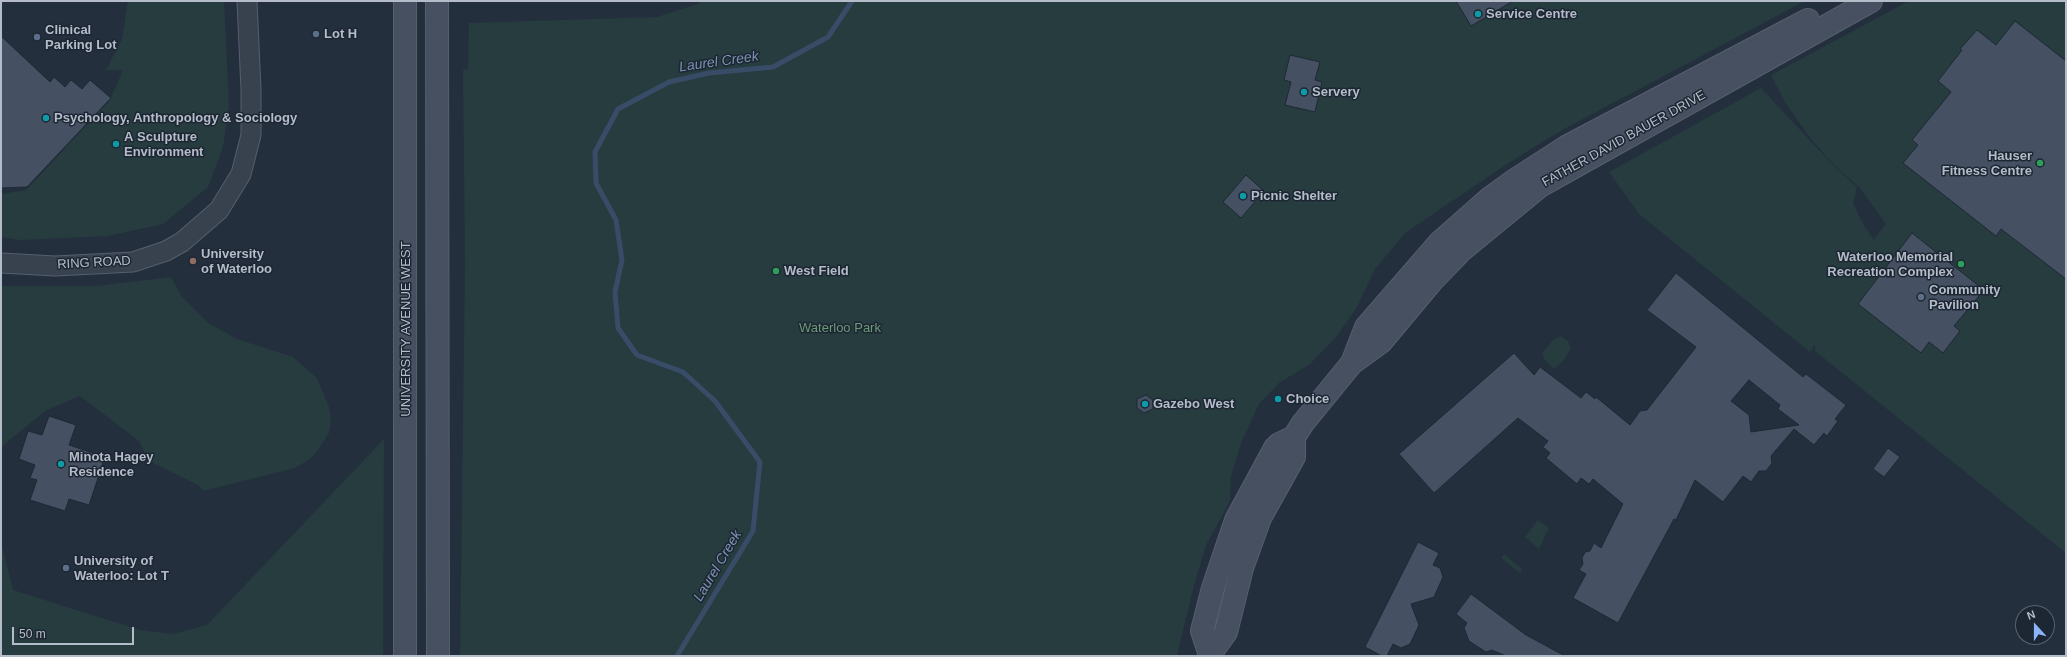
<!DOCTYPE html>
<html>
<head>
<meta charset="utf-8">
<style>
	body { margin:0 }
	#map { position:relative; width:2067px; height:657px; overflow:hidden; background:#242f3e; font-family:Arial,sans-serif }
	canvas { display:block }
	.frame { position:absolute; inset:0; border:2px solid #b4bcc9; pointer-events:none }
	.north { position:absolute; left:2015px; top:605px; width:40px; height:40px; box-sizing:border-box; background:#1d2633; border:1px solid #59626f; border-radius:50%; rotate:339deg; font-size:11px; font-weight:700; line-height:16px; text-align:center; color:#b4bcc9 }
	.north::after { content:''; display:block; margin:auto; width:14px; height:18px; background:#8ab4f8; clip-path:polygon(50% 0,100% 100%,50% 72%,0 100%) }
	.scale { position:absolute; left:12px; top:627px; width:122px; height:18px; box-sizing:border-box; border:2px solid #b4bcc9; border-top:0; padding-left:5px; font-size:12px; line-height:14px; white-space:nowrap; color:#b4bcc9; -webkit-text-stroke:3px #1d2633; paint-order:stroke }
</style>
</head>
<body>
<div id="map">
<canvas width="2067" height="657"></canvas>
<div class="frame"></div>
<div class="north">N</div>
<div class="scale">50 m</div>
</div>
<script>
const g = document.querySelector('canvas').getContext('2d');
g.lineJoin = 'round';
function fillPath(path, color) { g.fillStyle = color; g.fill(path, 'evenodd'); }
const shape = rows => new Path2D(rows.map(r => 'M' + r).join(''));
function trace(path, color, width, dash) { g.strokeStyle = color; g.lineWidth = width; g.lineCap = dash ? 'butt' : 'round'; g.setLineDash(dash || []); g.stroke(path); }
function drawText(font, color, halo, rows, align = 'center') {
  g.font = font + ' Arial,sans-serif'; g.lineWidth = 3; g.setLineDash([]); g.textBaseline = 'middle'; g.strokeStyle = halo; g.fillStyle = color; for (const [text, x, y, turn = 0] of rows) {
    g.save(); g.translate(x, y); g.rotate((+turn || 0) * Math.PI / 180); g.textAlign = isNaN(turn) ? turn : align; if (halo) g.strokeText(text, 0, 0); g.fillText(text, 0, 0); g.restore();
  }
}
fillPath(shape([
	[128,1,224,1,229,106,223,147,208,187,163,224,108,236,20,240,1,237,1,194,26,190,110,100,123,70,106,70,122,39],
	[701,1,1805,1,1564,129,1510,162,1405,233,1375,269,1356,309,1336,337,1309,365,1280,382,1259,404,1242,441,1231,476,1230,501,1206,545,1194,585,1177,656,460,656,465,264,463,70,468,69,469,23,657,17,698,4],
	[1909,1,2066,1,2066,553,1815,351,1815,344,1810,352,1639,214,1609,172,1761,88,1833,165,1857,187,1853,203,1863,224,1874,240,1886,224,1860,188,1834,165,1811,139,1786,104,1771,75],
	[171,277,182,297,208,323,237,339,293,357,317,378,329,407,331,420,329,433,315,454,307,461,295,468,203,491,198,485,149,461,139,441,80,396,45,411,1,447,1,286,96,286],
	[1561,336,1568,341,1571,348,1564,360,1554,369,1545,360,1542,353,1553,340],
	[384,439,383,656,1,656,1,542,13,590,140,630,173,634,207,625],
	[1538,520,1549,528,1539,549,1525,537],
	[1504,554,1522,569,1520,573,1501,558]
]), '#263c3f');
trace(shape([
	[677,656,753,531,760,462,715,401,683,372,637,355,618,328,615,292,622,260,616,220,596,183,595,152,618,109,669,82,709,73,773,67,828,37,852,1]
]), '#394c67', 5);
const building = shape([
	[1456,1,1513,1,1471,26,1456,1],
	[2015,21,2066,61,2066,279,2001,229,1996,236,1903,163,1918,145,1912,140,1951,92,1938,81,1962,50,1960,49,1977,30,1996,45,2015,21],
	[1,36,50,82,54,77,65,87,71,80,82,89,90,80,111,98,27,187,1,188,1,36],
	[1290,55,1320,62,1315,80,1322,82,1315,112,1285,105,1291,82,1284,80,1290,55],
	[1246,175,1264,191,1241,218,1223,202,1246,175],
	[1912,233,1984,290,1954,326,1960,331,1943,353,1929,342,1921,353,1858,304,1912,233],
	[1676,273,1803,377,1806,374,1846,405,1835,419,1838,421,1827,436,1824,433,1814,445,1794,429,1771,456,1772,463,1766,471,1759,471,1751,482,1743,476,1723,502,1695,480,1676,520,1674,519,1618,623,1573,598,1586,574,1579,570,1583,564,1582,558,1585,552,1590,551,1594,543,1601,548,1623,504,1593,479,1589,484,1581,478,1577,484,1546,458,1550,453,1543,447,1548,441,1518,418,1434,493,1399,454,1514,353,1534,375,1540,367,1581,398,1586,392,1595,399,1596,397,1630,425,1640,411,1647,410,1696,347,1647,310,1676,273],
	[1749,380,1780,405,1778,409,1799,425,1751,432,1749,415,1731,401,1749,380],
	[1146,395,1153,400,1153,409,1144,413,1137,408,1137,399,1146,395],
	[49,416,76,425,69,445,105,457,89,505,69,499,65,511,30,500,37,480,30,478,35,465,19,459,28,431,42,435,49,416],
	[1888,448,1900,457,1884,477,1873,469,1888,448],
	[1418,542,1439,553,1433,565,1440,568,1443,577,1434,597,1411,604,1419,625,1410,644,1401,648,1393,644,1387,656,1382,656,1365,647,1418,542],
	[1471,594,1526,635,1565,656,1506,656,1492,650,1486,652,1469,641,1464,628,1467,623,1456,614,1471,594]
]);
fillPath(building, '#455162');
trace(building, '#1f2835', 1);
const street = shape([
	[1,263,55,266,133,262,166,251,182,242,219,210,241,174,251,135,251,90,247,1]
]);
const secondary = shape([
	[437,1,438,656],
	[1352,363,1366,327,1439,243,1490,198,1515,180,1566,147,1808,20],
	[1210,655,1202,631,1213,588,1236,520,1275,448,1279,444,1294,437],
	[405,656,405,1],
	[1209,656,1226,632,1242,568,1260,518,1294,457,1294,437,1303,423,1352,363,1381,342,1432,281,1462,250,1540,186,1871,1]
]);
trace(street, '#565f6c', 21);
trace(secondary, '#565f6c', 24);
trace(street, '#38414e', 19);
trace(secondary, '#465061', 22);
for (const [x, y, r, color] of [
	[1478,14,4,"#0f9aa8"],
	[316,34,4,"#5c6f8a"],
	[37,37,4,"#5c6f8a"],
	[1304,92,4,"#0f9aa8"],
	[46,118,4,"#0f9aa8"],
	[116,144,4,"#0f9aa8"],
	[2040,163,4,"#2e9e5b"],
	[1243,196,4,"#0f9aa8"],
	[193,261,4,"#8d6e63"],
	[1961,264,4,"#2e9e5b"],
	[776,271,4,"#2e9e5b"],
	[1921,297,4,"#5c6f8a"],
	[1278,399,4,"#0f9aa8"],
	[1145,404,4,"#0f9aa8"],
	[61,464,4,"#0f9aa8"],
	[66,568,4,"#5c6f8a"]
]) { const dot = new Path2D(); dot.arc(x, y, r, 0, 2 * Math.PI); g.fillStyle = color; g.fill(dot); trace(dot, '#1d2633', 1.5); }
drawText('bold 13px', '#b4bcc9', '#1d2633', [
	["Service Centre",1486,14],
	["Clinical",45,30],
	["Parking Lot",45,45],
	["Lot H",324,34],
	["Servery",1312,92],
	["Psychology, Anthropology & Sociology",54,118],
	["A Sculpture",124,137],
	["Environment",124,152],
	["Hauser",2032,156,"right"],
	["Fitness Centre",2032,171,"right"],
	["Picnic Shelter",1251,196],
	["University",201,254],
	["of Waterloo",201,269],
	["Waterloo Memorial",1953,257,"right"],
	["Recreation Complex",1953,272,"right"],
	["West Field",784,271],
	["Community",1929,290],
	["Pavilion",1929,305],
	["Choice",1286,399],
	["Gazebo West",1153,404],
	["Minota Hagey",69,457],
	["Residence",69,472],
	["University of",74,561],
	["Waterloo: Lot T",74,576]
], 'left');
drawText('13px', '#b4bcc9', '#1d2633', [
	["FATHER DAVID BAUER DRIVE",1624,139,-29],
	["RING ROAD",94,263,-3],
	["UNIVERSITY AVENUE WEST",406,329,-90]
]);
drawText('13px', '#6b9a76', '#1d2633', [
	["Waterloo Park",840,328]
]);
drawText('italic 14px', '#7c92b1', '#1d2633', [
	["Laurel Creek",719,62,-8],
	["Laurel Creek",718,566,-59]
]);
</script>
</body>
</html>
